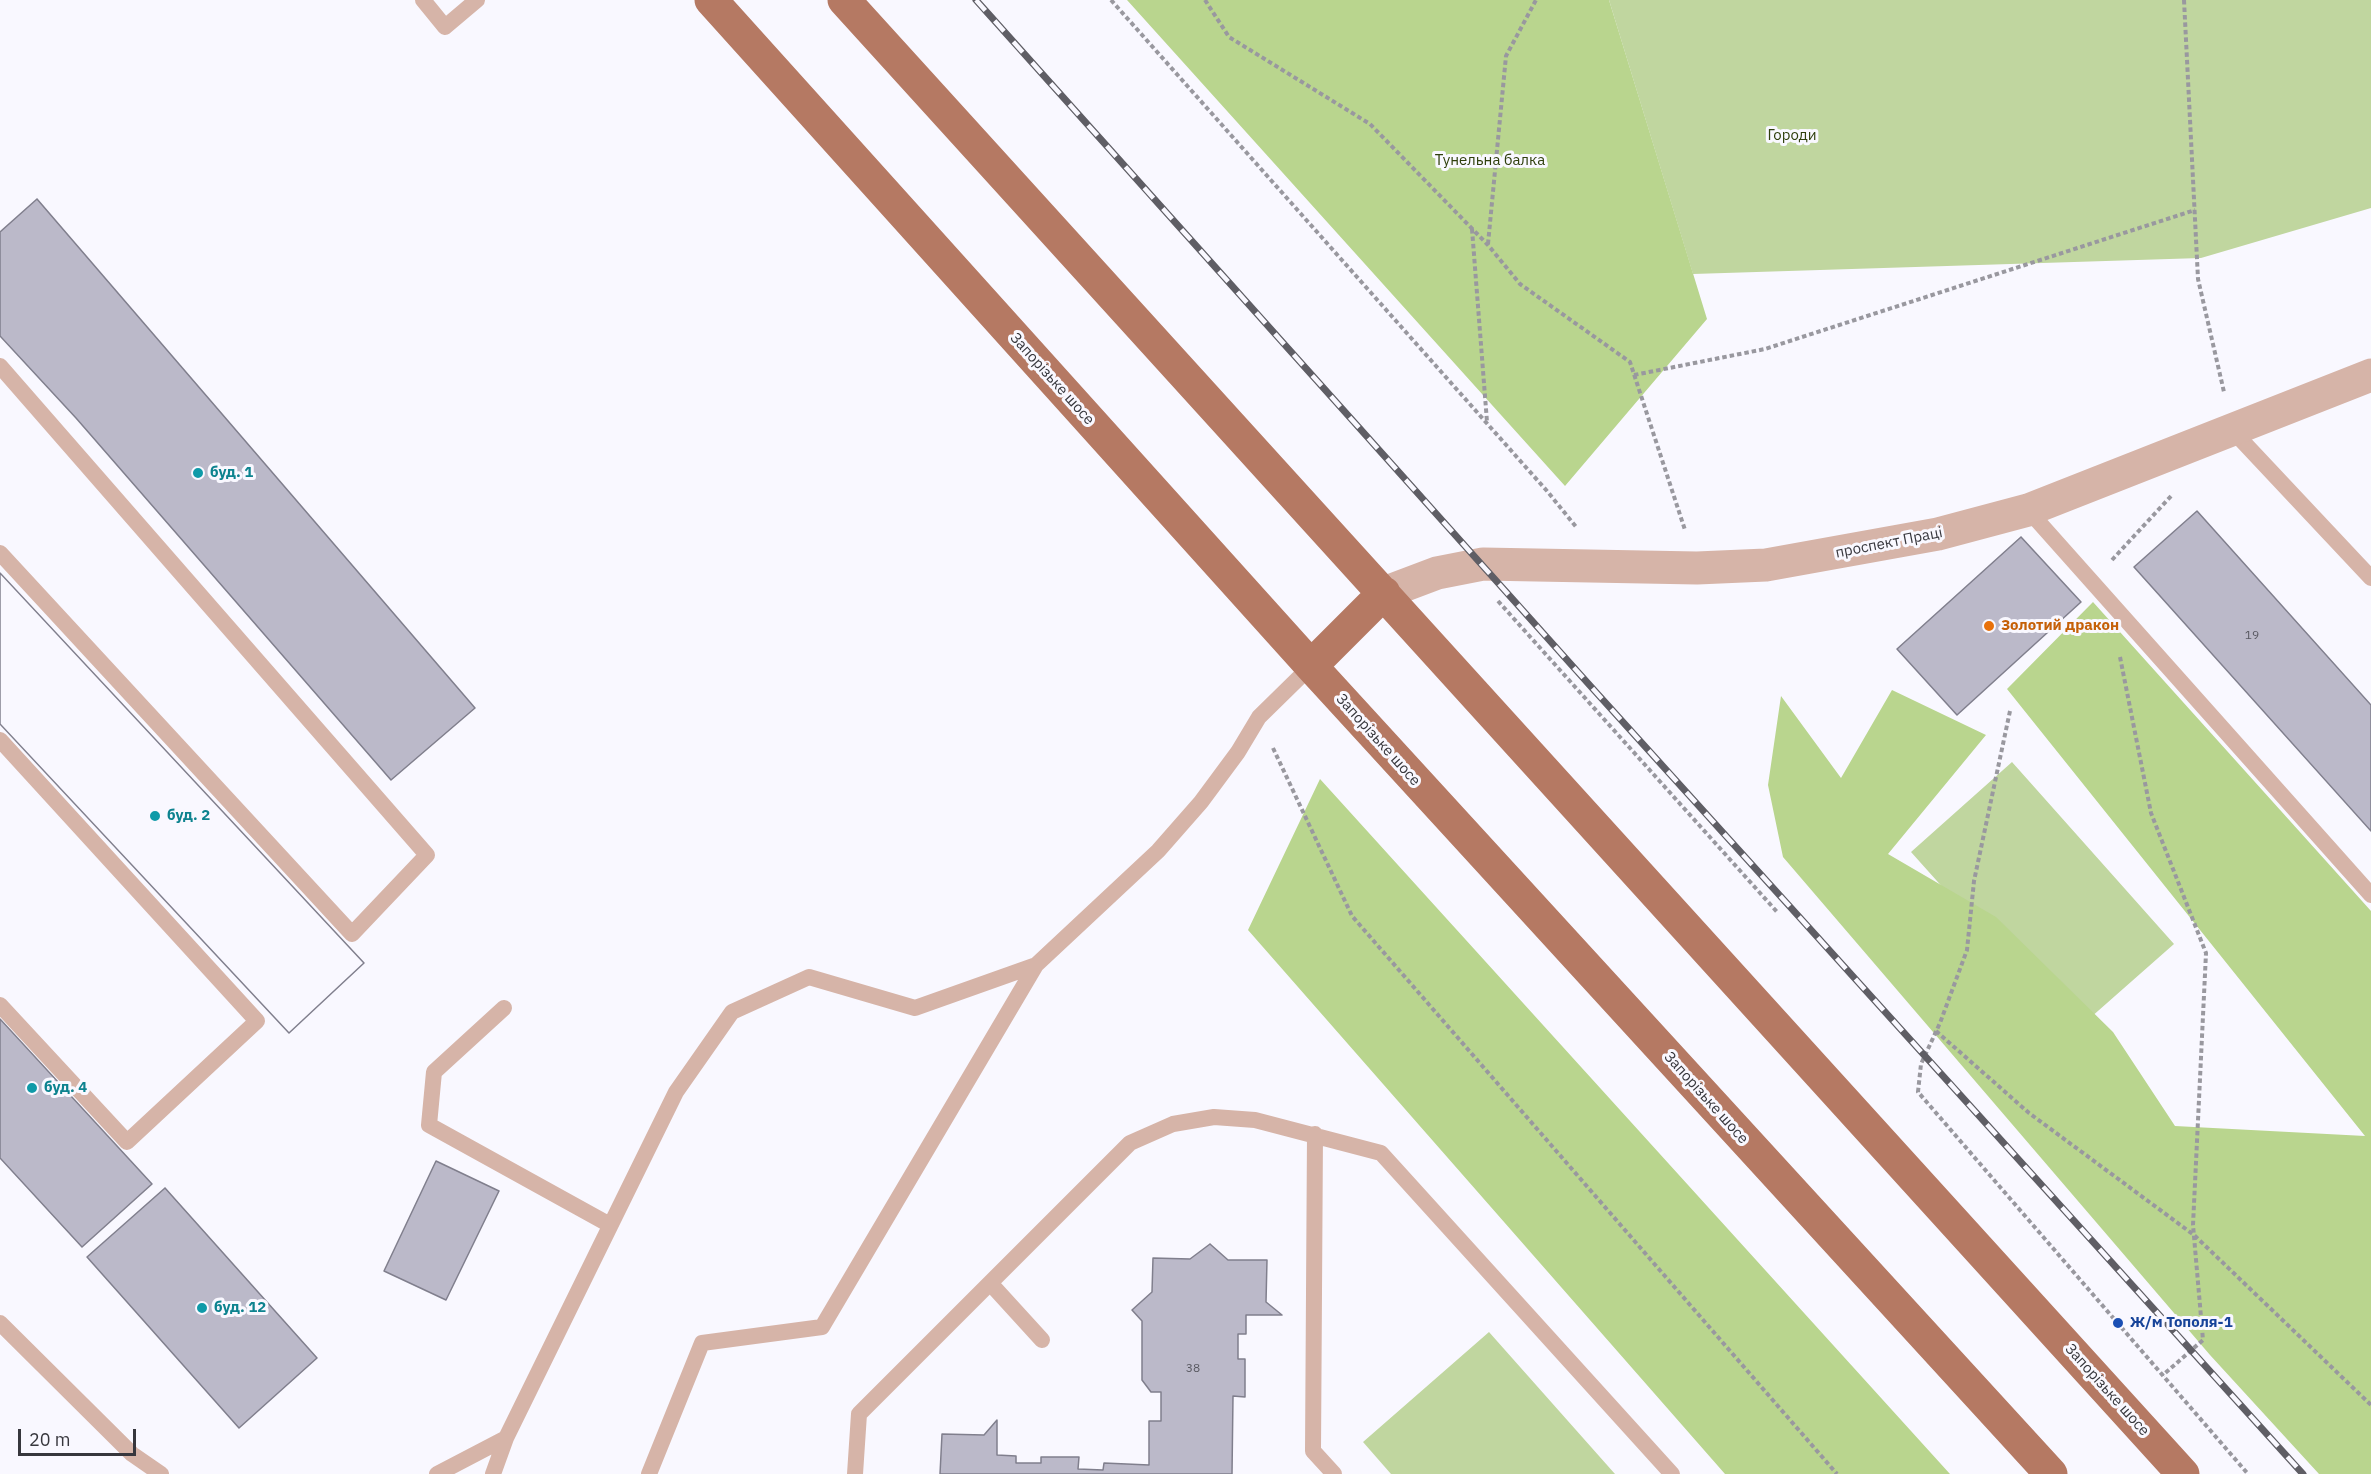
<!DOCTYPE html>
<html>
<head>
<meta charset="utf-8">
<style>
	body { margin:0 }
	#map { position:relative; width:2371px; height:1474px; overflow:hidden; background:#f9f8ff; font-family:"IBM Plex Sans",sans-serif }
	canvas { display:block }
	.scale { position:absolute; left:18px; top:1429px; width:118px; height:27px; box-sizing:border-box; border:3px solid #37373d; border-top:0; padding-left:8px; font-size:18px; line-height:21px; white-space:nowrap; color:#37373d; -webkit-text-stroke:4px #f9f8ff; paint-order:stroke }
</style>
</head>
<body>
<div id="map">
<canvas width="2371" height="1474"></canvas>
<div class="scale">20 m</div>
</div>
<script>
const g = document.querySelector('canvas').getContext('2d');
g.lineJoin = 'round';
function fillPath(path, color) { g.fillStyle = color; g.fill(path, 'evenodd'); }
const shape = rows => new Path2D(rows.map(r => 'M' + r).join(''));
function trace(path, color, width, dash) { g.strokeStyle = color; g.lineWidth = width; g.lineCap = dash ? 'butt' : 'round'; g.setLineDash(dash || []); g.stroke(path); }
function drawText(font, color, halo, rows, align = 'center') {
  g.font = font + ' "IBM Plex Sans",sans-serif'; g.lineWidth = 6; g.setLineDash([]); g.textBaseline = 'middle'; g.strokeStyle = halo; g.fillStyle = color; for (const [text, x, y, turn = 0] of rows) {
    g.save(); g.translate(x, y); g.rotate((+turn || 0) * Math.PI / 180); g.textAlign = isNaN(turn) ? turn : align; if (halo) g.strokeText(text, 0, 0); g.fillText(text, 0, 0); g.restore();
  }
}
fillPath(shape([
	[1609,0,2371,0,2371,208,2201,258,1693,274],
	[2012,762,2174,944,2073,1033,1911,852],
	[1489,1332,1615,1474,1391,1474,1363,1442]
]), '#c0d69f');
fillPath(shape([
	[1127,0,1609,0,1707,319,1565,486],
	[2093,602,2371,911,2371,1474,2319,1474,2210,1355,1783,857,1768,785,1781,696,1841,778,1892,690,1986,735,1888,854,1996,917,2113,1032,2175,1126,2365,1136,2007,689],
	[1320,779,1950,1474,1725,1474,1248,930]
]), '#b9d58e');
const building = shape([
	[37,199,475,708,391,780,76,418,0,336,0,232,37,199],
	[2197,511,2371,705,2371,831,2134,567,2197,511],
	[2021,537,2081,602,1957,715,1897,649,2021,537],
	[0,573,364,963,289,1033,0,724,0,573],
	[0,573,364,963,289,1033,0,724,0,573],
	[0,1019,152,1184,82,1247,0,1158,0,1019],
	[436,1161,499,1191,446,1300,384,1271,436,1161],
	[165,1188,317,1358,239,1428,87,1257,165,1188],
	[1210,1244,1228,1260,1267,1260,1266,1302,1282,1315,1246,1315,1246,1334,1238,1334,1238,1359,1245,1359,1245,1397,1233,1396,1232,1474,940,1474,942,1434,984,1435,997,1420,997,1455,1016,1456,1016,1463,1041,1463,1041,1457,1079,1457,1078,1469,1103,1470,1104,1463,1149,1465,1149,1421,1161,1421,1161,1392,1151,1392,1142,1380,1142,1321,1132,1310,1152,1292,1153,1258,1190,1259,1210,1244]
]);
fillPath(building, '#bbb9c9');
trace(building, '#807f8d', 1.5);
trace(shape([
	[1111,0,1547,491,1577,528],
	[1205,0,1229,37,1370,124,1488,245,1520,284,1630,362,1685,530],
	[2184,0,2198,279,2224,392],
	[1472,229,1487,422],
	[1488,244,1506,56,1536,0],
	[1634,375,1765,349,2195,210],
	[2112,560,2172,495],
	[1498,601,1778,913],
	[2120,657,2151,813,2206,953,2193,1225,2203,1340,2163,1375],
	[2010,711,1974,881,1967,950,1940,1023,1921,1064,1918,1092,2248,1474],
	[1273,748,1352,916,1837,1474],
	[1936,1031,2029,1113,2194,1235,2371,1405]
]), '#99989f', 4, [4.5, 3]);
trace(shape([
	[423,0,445,27,477,0],
	[0,366,427,855,352,934,0,553],
	[2232,430,2371,578],
	[2028,510,2371,895],
	[0,740,257,1021,127,1142,0,1005],
	[504,1008,434,1072,429,1125,610,1225],
	[1315,1134,1313,1451,1334,1474],
	[990,1283,1042,1340],
	[0,1323,132,1454,161,1474],
	[437,1474,506,1438],
	[493,1474,506,1438,676,1092,732,1012,809,977,915,1008,1036,965],
	[649,1474,702,1343,822,1327,1036,965,1158,851,1201,802,1238,752,1259,717,1311,666],
	[855,1474,859,1414,1130,1143,1173,1124,1214,1117,1255,1120,1381,1153,1672,1474]
]), '#d6b4a8', 16);
trace(shape([
	[1384,593,1437,573,1483,564,1697,568,1766,565,1938,534,2028,510,2371,375]
]), '#d6b4a8', 33);
trace(shape([
	[711,0,1311,666,2051,1474],
	[844,0,2183,1474],
	[1311,666,1384,593]
]), '#b57963', 33);
const rail = shape([
	[976,0,1594,690,2303,1474]
]);
trace(rail, '#5f5e65', 7);
trace(rail, '#f9f8ff', 4.5, [14]);
for (const [x, y, r, color] of [
	[198,473,6,"#0f9aa8"],
	[1989,626,6,"#e8710a"],
	[155,816,6,"#0f9aa8"],
	[32,1088,6,"#0f9aa8"],
	[202,1308,6,"#0f9aa8"],
	[2118,1323,6,"#1a4fb4"]
]) { const dot = new Path2D(); dot.arc(x, y, r, 0, 2 * Math.PI); g.fillStyle = color; g.fill(dot); trace(dot, '#f9f8ff', 2); }
drawText('12px', '#585860', null, [
	["19",2252,636],
	["38",1193,1369]
]);
drawText('15px', '#2f3f0c', '#f9f8ff', [
	["Городи",1792,136],
	["Тунельна балка",1490,161]
]);
drawText('15px', '#37373d', '#f9f8ff', [
	["Запорізьке шосе",1052,379,48],
	["проспект Праці",1889,543,-11],
	["Запорізьке шосе",1378,740,48],
	["Запорізьке шосе",1706,1098,48],
	["Запорізьке шосе",2107,1390,48]
]);
drawText('bold 15px', '#0d838f', '#f9f8ff', [
	["буд. 1",210,473],
	["буд. 2",167,816],
	["буд. 4",44,1088],
	["буд. 12",214,1308]
], 'left');
drawText('bold 15px', '#c56008', '#f9f8ff', [
	["Золотий дракон",2001,626]
], 'left');
drawText('bold 15px', '#164399', '#f9f8ff', [
	["Ж/м Тополя-1",2130,1323]
], 'left');
</script>
</body>
</html>
